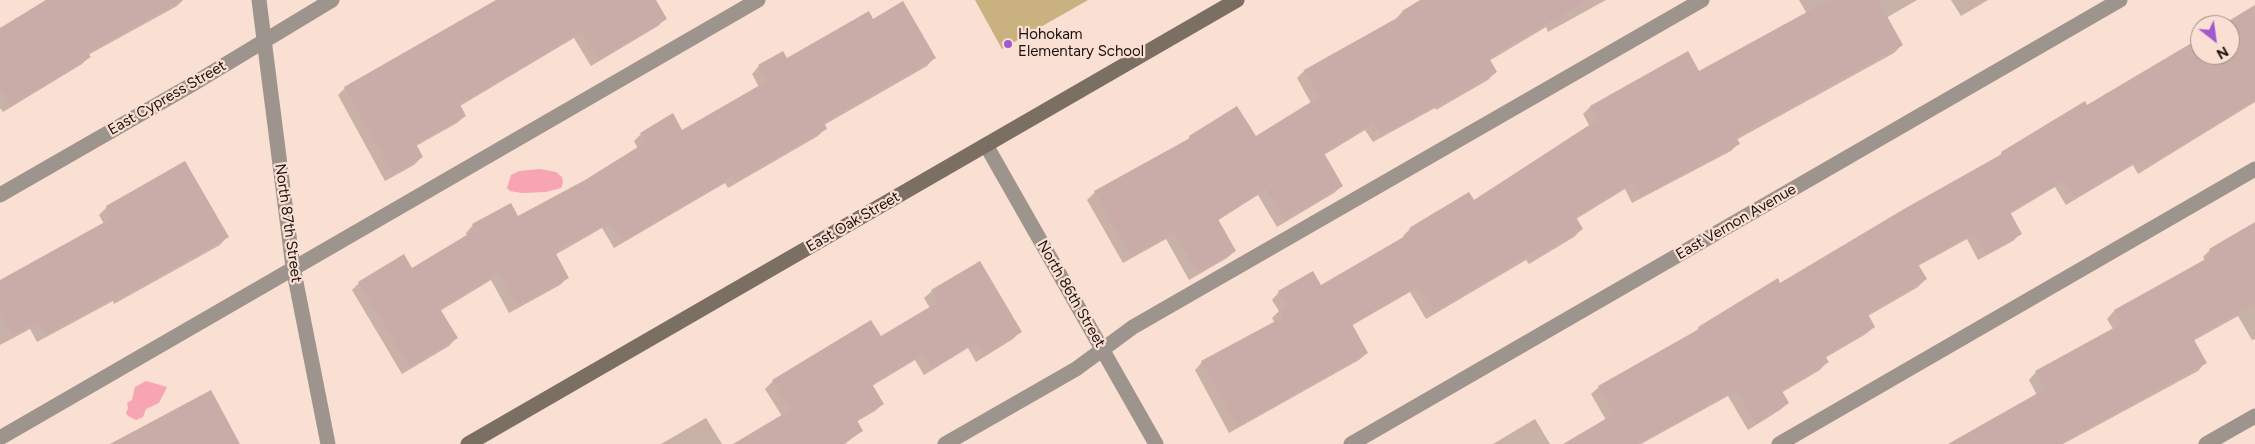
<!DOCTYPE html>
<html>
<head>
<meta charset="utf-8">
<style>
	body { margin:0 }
	#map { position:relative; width:2255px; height:444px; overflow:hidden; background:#fadfd3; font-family:Figtree,sans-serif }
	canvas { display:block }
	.north { position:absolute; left:2190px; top:15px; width:50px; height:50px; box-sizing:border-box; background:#fadfd3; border:1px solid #a08d84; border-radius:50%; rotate:150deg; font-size:14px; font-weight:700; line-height:20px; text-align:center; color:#1a110d }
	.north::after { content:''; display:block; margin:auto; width:18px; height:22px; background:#a15ace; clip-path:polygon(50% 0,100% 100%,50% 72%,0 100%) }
</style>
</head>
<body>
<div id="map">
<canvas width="2255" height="444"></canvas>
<div class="north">N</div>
</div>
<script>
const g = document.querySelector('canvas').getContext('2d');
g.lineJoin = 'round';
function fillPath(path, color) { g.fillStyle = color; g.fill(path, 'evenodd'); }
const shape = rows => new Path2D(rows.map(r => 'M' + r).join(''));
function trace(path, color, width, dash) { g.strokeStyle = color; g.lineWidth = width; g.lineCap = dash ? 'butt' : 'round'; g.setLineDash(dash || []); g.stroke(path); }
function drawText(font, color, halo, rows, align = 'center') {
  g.font = font + ' Figtree,sans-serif'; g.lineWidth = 4.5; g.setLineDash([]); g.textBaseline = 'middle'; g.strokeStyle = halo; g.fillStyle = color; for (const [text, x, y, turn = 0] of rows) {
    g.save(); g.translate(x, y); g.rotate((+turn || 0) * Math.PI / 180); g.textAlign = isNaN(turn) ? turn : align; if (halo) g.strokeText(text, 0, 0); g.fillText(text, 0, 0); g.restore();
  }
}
fillPath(shape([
	[975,0,1088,0,1002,49]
]), '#c9b180');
fillPath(shape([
	[540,169,556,172,562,177,563,183,561,188,546,192,522,193,510,191,507,188,511,175,519,171],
	[146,381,167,387,159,403,146,409,143,417,136,420,128,416,126,413,128,408,127,403,132,400,135,387]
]), '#f7a4b3');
fillPath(shape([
	[46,0,183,0,177,6,88,55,89,57,82,64,3,112,0,108,0,29],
	[499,0,654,0,665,19,658,26,591,66,574,38,460,106,465,116,457,123,416,146,422,157,414,165,385,181,338,95,345,88],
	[1423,0,1606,0,1548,32,1546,27,1489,61,1496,72,1488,80,1436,110,1435,108,1373,142,1365,130,1324,155,1342,186,1334,193,1277,227,1258,195,1217,221,1235,251,1227,258,1189,280,1166,239,1123,263,1087,200,1095,192,1184,143,1190,137,1255,138,1311,103,1297,78,1304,71,1395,20,1402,12],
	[1799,0,1917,0,1886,18,1902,45,1894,53,1736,140,1738,144,1731,151,1632,203,1625,189,1576,219,1582,229,1574,237,1529,264,1526,260,1426,319,1410,292,1351,326,1367,353,1359,360,1229,433,1195,370,1202,362,1275,323,1272,318,1279,311,1272,300,1279,292,1321,287,1404,238,1403,236,1410,229,1474,201,1590,127,1583,114,1590,107,1688,53,1699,73,1807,14],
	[1951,0,1988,0,1961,16],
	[2255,6,2255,102,2138,174,2133,165,2066,205,2055,187,2010,214,2021,233,2013,241,1978,260,1967,239,1918,266,1926,279,1918,287,1868,316,1874,327,1866,334,1825,358,1827,362,1820,370,1781,393,1788,403,1780,410,1748,430,1728,396,1641,444,1566,444,1606,420,1591,394,1599,387,1691,335,1699,328,1780,284,1995,160,2002,153,2087,106,2202,55,2230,55,2230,25,2223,25],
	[873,21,934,58,927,66,824,125,826,128,818,136,728,188,725,183,614,248,602,228,555,255,567,278,560,285,509,313,491,280,440,311,456,338,449,346,402,374,352,290,359,283,412,270,467,236,466,233,473,225,518,217,585,181,638,149,634,141,641,134,682,131,759,87,752,74,759,66,787,60],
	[184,163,227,237,220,245,114,304,113,301,37,342,30,329,0,345,0,281,104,224,99,215,107,207],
	[2255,229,2255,339,2252,340,2238,316,2193,341,2205,363,2198,371,2063,444,1950,444,2037,395,2029,380,2036,372,2113,329,2107,319,2114,311,2205,261,2203,257,2210,250],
	[932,291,1020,332,1013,339,976,362,968,348,924,375,915,360,872,386,883,404,875,411,856,422,861,431,845,444,736,444,782,416,765,389,773,381,871,322,880,338,930,308,924,298],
	[706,418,722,444,661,444],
	[1535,419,1550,444,1493,444]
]), '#0003');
fillPath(shape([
	[46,0,183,0,88,53,91,57,10,106,0,89,0,28],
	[496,0,656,0,667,19,598,60,582,32,460,104,466,116,416,144,423,157,393,174,344,87],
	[1420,0,1588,0,1489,58,1497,72,1444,103,1443,102,1380,136,1373,123,1324,153,1343,186,1284,220,1266,189,1218,219,1236,251,1197,273,1174,232,1130,257,1094,191,1190,138,1189,136,1237,106,1256,136,1319,97,1304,70,1404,14,1402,11],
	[1829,0,1878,0,1903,45,1736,137,1740,144,1640,197,1632,183,1576,217,1583,229,1536,258,1533,253,1434,312,1418,286,1352,324,1368,353,1237,426,1201,361,1283,317,1279,310,1287,305,1278,291,1313,271,1321,285,1412,232,1409,228,1469,192,1474,200,1597,120,1590,106,1688,51,1699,71],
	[903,1,936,58,824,122,827,129,735,181,733,176,622,242,610,222,555,252,569,278,517,306,499,273,440,309,458,338,409,367,358,282,404,254,412,268,475,230,472,224,511,203,518,216,585,180,646,142,640,133,673,113,682,130,767,81,758,65,783,51,787,58,869,11,873,19],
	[2255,5,2255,100,2146,167,2141,159,2073,198,2063,181,2010,212,2022,234,1986,254,1974,233,1918,264,1927,279,1868,314,1875,327,1825,356,1829,362,1782,391,1789,403,1756,424,1736,390,1637,444,1563,444,1614,414,1598,386,1699,329,1698,327,1778,278,1780,283,1904,209,2002,154,2001,152,2085,101,2087,105,2200,38,2200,55,2230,55,2230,25,2222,25],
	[185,161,229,237,122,297,120,295,45,335,38,322,12,336,0,314,0,280,112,218,106,206],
	[2255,222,2255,304,2193,338,2207,363,2059,444,1948,444,2045,389,2035,371,2121,324,2114,310,2213,255,2209,249],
	[980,261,1022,332,984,355,976,342,932,369,923,354,872,384,884,404,857,420,863,431,842,444,733,444,790,410,772,380,871,320,881,336,938,302,931,290],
	[211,390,240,444,110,444]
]), '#c9aca8');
trace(shape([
	[0,438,758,0],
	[945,444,1076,369,1133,327,1702,0],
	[1779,444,2255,169]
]), '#9d958d', 15);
trace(shape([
	[259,0,293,267,328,444],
	[986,145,1156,444],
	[0,195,193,84,332,0],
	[1351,444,2120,0],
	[2206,444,2255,416]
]), '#9d958d', 15);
trace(shape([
	[468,444,1237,0]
]), '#7b6e63', 15);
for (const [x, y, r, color] of [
	[1008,44,5,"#a15ace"]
]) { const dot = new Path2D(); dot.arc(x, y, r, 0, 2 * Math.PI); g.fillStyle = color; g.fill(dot); trace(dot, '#fadfd3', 2); }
drawText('15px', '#1a110d', '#fadfd3', [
	["Hohokam",1018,35],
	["Elementary School",1018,52]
], 'left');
drawText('15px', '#1a110d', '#fadfd3', [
	["East Cypress Street",167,98,-30],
	["East Oak Street",853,222,-30],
	["East Vernon Avenue",1736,222,-30],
	["North 87th Street",288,223,82],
	["North 86th Street",1071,294,60]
]);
</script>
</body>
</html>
